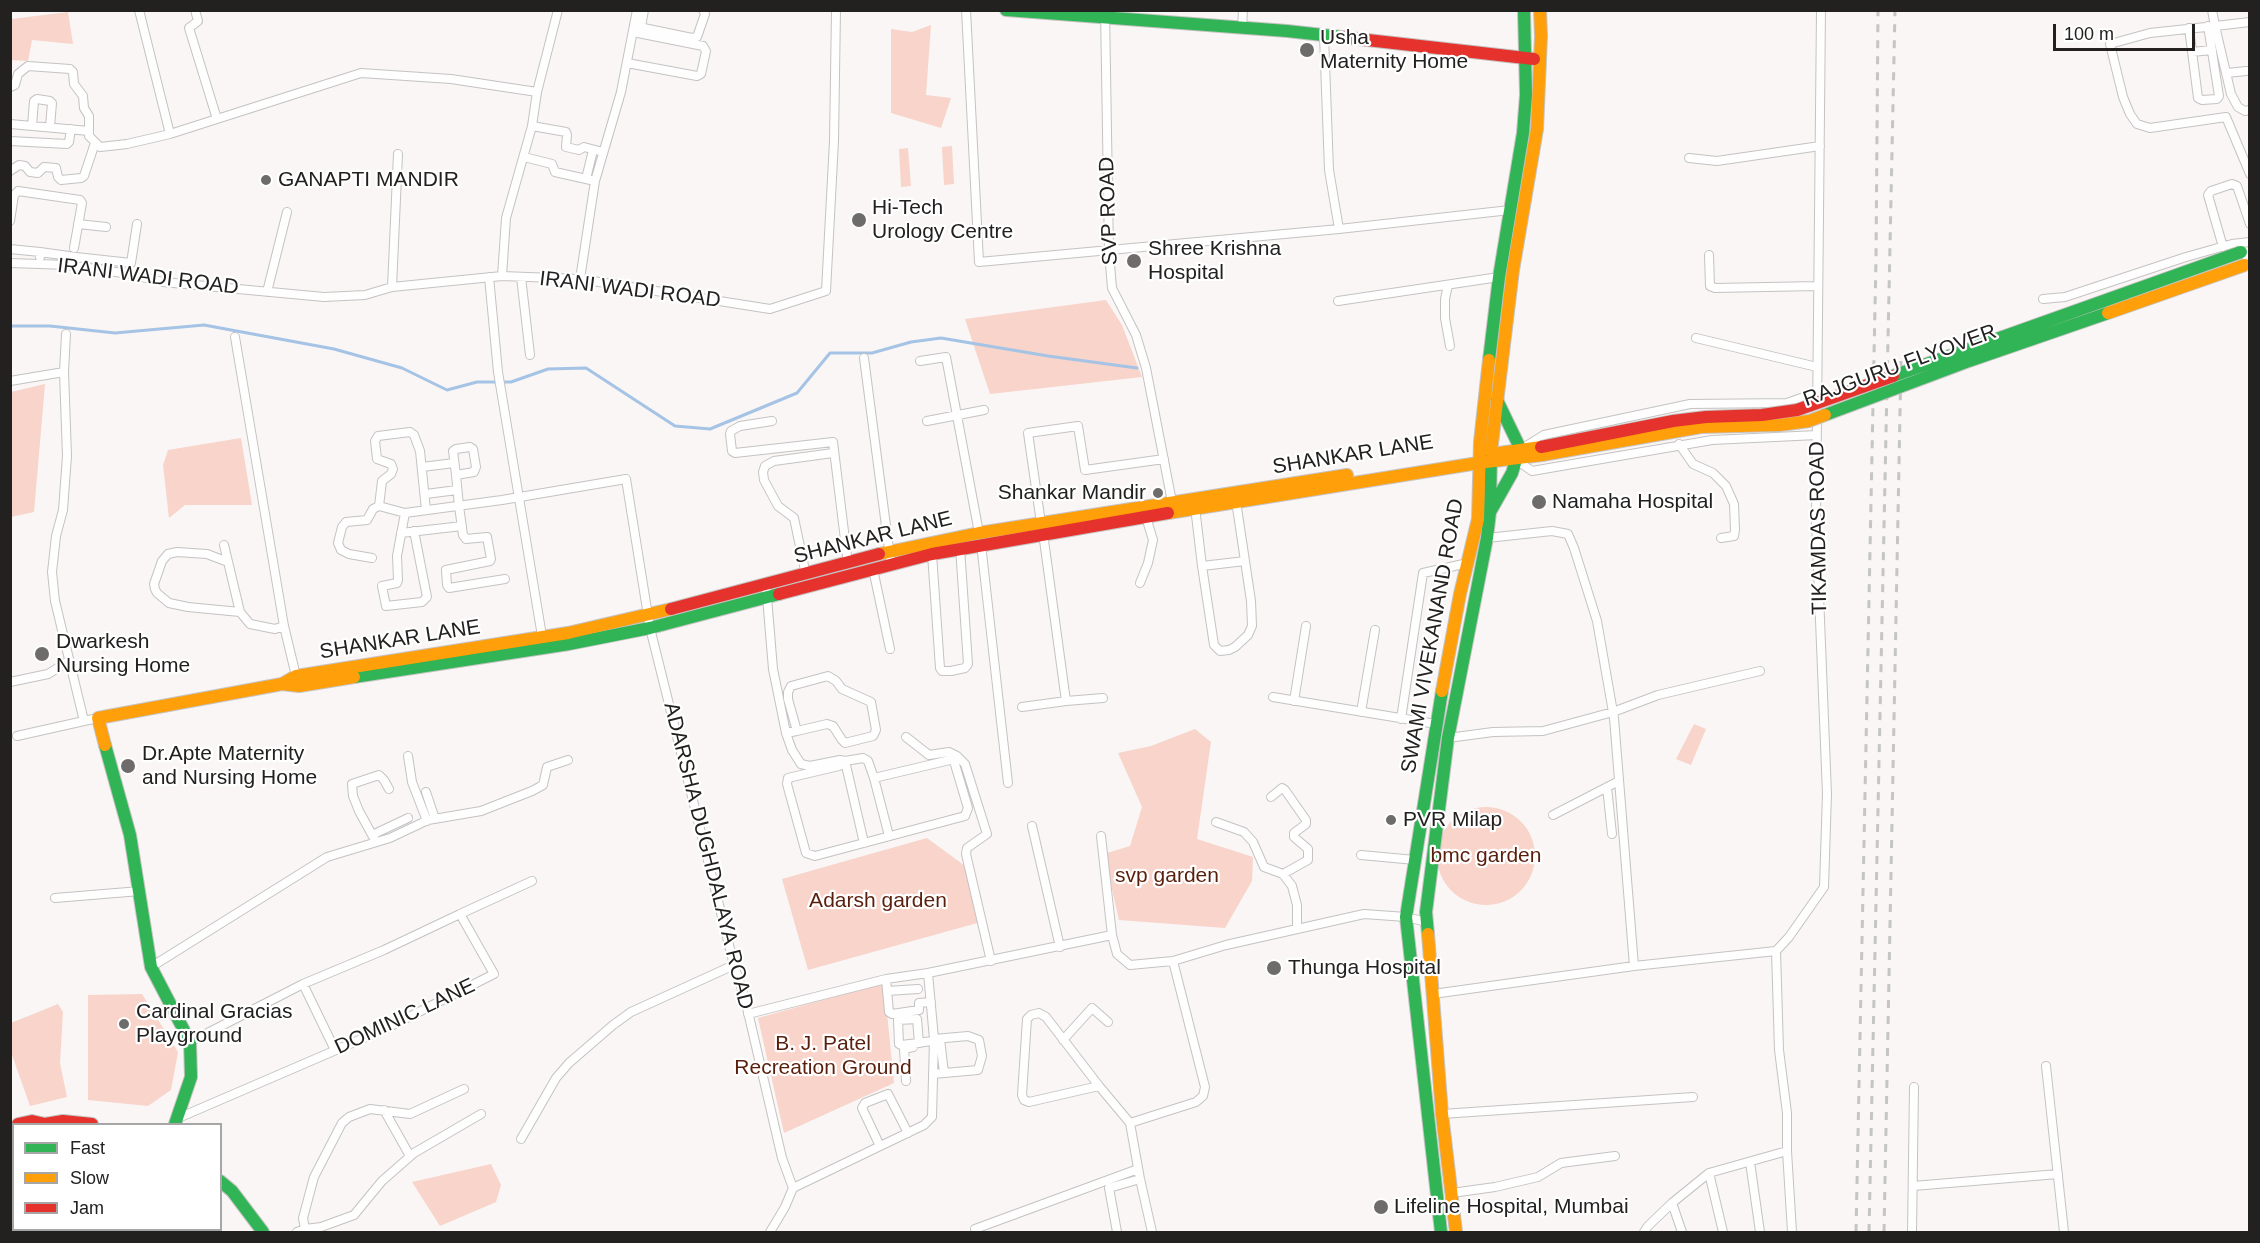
<!DOCTYPE html>
<html>
<head>
<meta charset="utf-8">
<style>
	body { margin:0 }
	#map { position:relative; width:2260px; height:1243px; overflow:hidden; background:#f9f6f5; font-family:Helvetica,sans-serif }
	canvas { display:block }
	.frame { position:absolute; inset:0; border:12px solid #222120; pointer-events:none }
	.legend { position:absolute; left:12px; top:1123px; width:210px; height:108px; box-sizing:border-box; background:#fff; border:2px solid #a7a6a6; margin:0; padding:8px 10px; list-style:none; font-size:18px; color:#222120 }
	.legend li { display:flex; align-items:center; gap:12px; height:30px }
	.legend b { width:30px; border:2px solid #a7a6a6 }
	.scale { position:absolute; left:2053px; top:24px; width:142px; height:27px; box-sizing:border-box; border:3px solid #222120; border-top:0; padding-left:8px; font-size:18px; line-height:21px; white-space:nowrap; color:#222120; -webkit-text-stroke:4px #fff; paint-order:stroke }
</style>
</head>
<body>
<div id="map">
<canvas width="2260" height="1243"></canvas>
<div class="frame"></div>
<ul class="legend">
<li><b style="height:8px;background:#30b455"></b>Fast</li>
<li><b style="height:8px;background:#ff9f0a"></b>Slow</li>
<li><b style="height:8px;background:#e5322d"></b>Jam</li>
</ul>
<div class="scale">100 m</div>
</div>
<script>
const g = document.querySelector('canvas').getContext('2d');
g.lineJoin = 'round';
function fillPath(path, color) { g.fillStyle = color; g.fill(path, 'evenodd'); }
const shape = rows => new Path2D(rows.map(r => 'M' + r).join(''));
function trace(path, color, width, dash) { g.strokeStyle = color; g.lineWidth = width; g.lineCap = dash ? 'butt' : 'round'; g.setLineDash(dash || []); g.stroke(path); }
function drawText(font, color, halo, rows, align = 'center') {
  g.font = font + ' Helvetica,sans-serif'; g.lineWidth = 4.5; g.setLineDash([]); g.textBaseline = 'middle'; g.strokeStyle = halo; g.fillStyle = color; for (const [text, x, y, turn = 0] of rows) {
    g.save(); g.translate(x, y); g.rotate((+turn || 0) * Math.PI / 180); g.textAlign = isNaN(turn) ? turn : align; if (halo) g.strokeText(text, 0, 0); g.fillText(text, 0, 0); g.restore();
  }
}
fillPath(shape([
	[68,12,73,44,32,40,28,61,11,60,11,19],
	[931,25,926,95,951,98,941,128,891,113,891,29,912,32],
	[952,146,954,184,944,185,942,147],
	[908,148,911,186,901,187,899,149],
	[1106,300,1122,325,1142,377,990,394,965,319],
	[45,384,34,512,11,517,11,392],
	[241,438,252,505,185,505,169,518,163,465,168,450],
	[1694,724,1706,729,1691,765,1676,759],
	[1195,729,1211,742,1197,839,1253,857,1252,881,1225,928,1119,920,1104,854,1130,846,1142,807,1118,753,1151,746],
	'1437 856a49 49 0 1 1 98 0a49 49 0 1 1-98 0Z',
	[927,838,965,866,981,922,808,970,782,879],
	[884,983,894,1083,784,1133,758,1018],
	[142,994,178,1052,171,1090,148,1106,88,1100,88,995],
	[58,1004,63,1012,60,1063,67,1097,30,1106,11,1052,11,1023],
	[491,1164,501,1185,496,1202,440,1226,412,1182]
]), '#f8d4ca');
trace(shape([
	[10,326,50,326,115,333,204,325,334,349,402,368,447,390,477,382,511,382,548,369,586,368,675,426,710,429,797,393,830,353,872,353,911,342,941,338,1048,356,1137,368]
]), '#a5c3e5', 3);
const street = shape([
	[139,10,170,134],
	[195,10,198,21,189,28,217,119],
	[966,10,979,262,1339,229,1510,210],
	[1105,10,1109,252,1112,288,1136,335,1146,368,1173,507],
	[2212,10,2215,26,2250,22],
	[634,26,692,38,697,37,705,14,703,10],
	[641,27,644,10],
	[1242,28,1243,10],
	[2189,28,2198,98,2202,100,2217,99,2219,96,2208,26],
	[1324,36,1329,170,1339,229],
	[2192,52,2212,50],
	[627,63,697,76,701,74,706,51,703,46,633,32],
	[2227,73,2246,71],
	[10,87,15,85,18,74,28,66,70,69,73,72,74,84,83,96,84,108,89,116,89,136,100,147,127,144,170,134,361,73,451,79,537,92],
	[2250,110,2245,111,2238,107,2231,94,2215,26,2150,33,2110,44,2123,97,2130,114,2137,124,2150,128,2226,117,2250,174],
	[10,124,89,131],
	[32,126,34,101,37,99,50,101,52,103,50,127],
	[532,126,566,132,567,135,566,147,579,150,584,147,603,152],
	[10,141,67,144,69,142,71,129],
	[524,157,552,164,555,172,595,181],
	[1689,158,1717,161,1820,146],
	[10,171,19,165,25,166,30,172,38,173,44,167,56,168,58,177,61,180,81,178,84,176,95,143],
	[586,179,593,150],
	[10,221,14,195,18,191,80,200,82,203,74,248],
	[78,224,106,227],
	[2223,247,2208,195,2211,191,2232,184,2237,186,2250,224],
	[10,249,40,252,40,257],
	[40,252,76,257,76,260],
	[1709,255,1710,286,1715,288,1818,286],
	[76,257,131,263,137,224],
	[10,263,68,265,129,274,163,282,324,297,365,295,392,287,502,276,580,279,770,309,826,291,834,141,836,10],
	[502,276,506,218,532,126,537,92,558,10],
	[489,277,498,372,543,642],
	[521,277,530,355],
	[580,279,595,181,621,92,637,10],
	[1448,285,1445,299,1445,318,1450,346],
	[392,287,398,154],
	[267,292,287,212],
	[2043,299,2065,297,2186,257,2232,244,2250,242],
	[1338,301,1499,277],
	[66,334,64,372,67,456,63,510,56,536,52,572,55,601,84,721,98,718],
	[235,337,284,626,297,680],
	[1696,338,1817,367],
	[864,358,891,564],
	[920,361,946,357,979,533],
	[10,381,64,372],
	[772,421,740,426,731,431,730,434,732,451,735,453,833,442,848,564],
	[927,421,984,410],
	[1679,444,1693,464,1713,473,1726,486,1734,504,1735,530,1734,536,1721,538],
	[1523,448,1544,435,1690,404,1787,403,1818,392],
	[1516,460,1532,471,1712,440,1817,435],
	[422,467,454,463],
	[456,475,474,472,476,467,473,449,470,447,456,449,453,451,456,475,459,506,463,535,466,539,487,537,491,559,490,561,446,570,447,585,449,588,505,579],
	[426,494,457,490],
	[1236,501,1245,561],
	[379,506,382,481,391,474,393,469,391,464,377,459,375,441,378,436,410,432,414,435,420,451,426,510],
	[1195,507,1202,566,1214,645,1220,651,1229,650,1235,647,1248,635,1252,626,1251,601,1245,561,1202,566],
	[405,513,397,556,398,580,397,583,382,586,386,606,422,602,427,597,414,531],
	[1041,523,1028,433,1078,426,1085,470,1164,459],
	[401,533,462,526],
	[1487,538,1552,531,1568,534,1574,548,1597,621,1614,718,1634,966],
	[981,544,1008,783],
	[224,545,240,612,250,624,275,629,284,626],
	[932,554,940,668,942,671,951,671,965,668,968,664,960,548],
	[372,558,349,554,341,550,338,543,342,527,346,522,367,520,373,509,379,506,405,513,502,500,626,479,650,628,734,965,745,999,782,1158,793,1188,785,1207,770,1232],
	[228,562,207,554,177,552,168,554,162,561,154,584,155,589,157,593,169,603,188,607,240,612],
	[873,569,890,649],
	[806,575,794,518,778,506,764,480,763,472,765,466,774,461,833,453],
	[1140,583,1148,563,1153,540,1146,517],
	[766,585,773,669,786,733,792,750,801,764,810,766,840,760,845,761,863,758,868,761,874,778,950,760,954,761,968,808,965,816,815,856,806,853,787,784,788,778,839,766,845,761,864,843],
	[10,682,48,674,69,661],
	[1273,697,1436,724],
	[1066,701,1103,698],
	[1294,701,1306,626],
	[1022,707,1066,701,1043,533],
	[1361,712,1375,630],
	[1401,719,1423,573,1468,563],
	[786,733,797,731,827,724,833,726,842,740,845,743,873,736,876,730,871,702,842,689,836,681,828,676,791,686,788,692,788,699,797,731],
	[17,736,84,721],
	[906,737,929,755,949,752,957,756,965,764,987,834,967,848,966,854,991,961],
	[1448,738,1493,732,1543,731,1613,712,1658,695,1760,671],
	[408,756,412,782,427,821],
	[874,778,889,836],
	[1607,787,1612,834],
	[426,792,435,819],
	[1271,797,1282,788,1285,790,1306,820,1306,824,1294,833,1294,837,1308,849,1308,860,1283,874],
	[1553,815,1619,781],
	[1216,822,1244,832,1253,842,1264,867,1283,874,1292,886,1297,905,1297,929],
	[1032,826,1060,947],
	[372,835,408,818],
	[1101,836,1112,935],
	[376,842,359,811,353,796,352,784,379,775,384,780,389,789],
	[1361,855,1415,860],
	[55,898,140,891],
	[460,914,532,881],
	[1776,951,1789,937,1824,887,1827,794,1816,520,1821,10],
	[1173,961,1226,945,1364,914,1406,917,1427,922],
	[151,967,327,857,390,838,428,820,481,811,532,791,543,785,547,767,568,760],
	[886,979,889,1012,892,1014,919,1010,919,1003,931,1002],
	[303,984,335,1050],
	[887,991,918,989],
	[1433,994,1634,966,1776,951,1779,1050,1787,1113,1787,1151,1709,1173,1672,1203,1682,1232],
	[748,1014,886,979,928,973],
	[940,1039,944,1073],
	[1063,1040,1092,1008,1108,1022],
	[919,1043,917,1019,898,1020,899,1044,901,1045,919,1043,924,1042,934,1041],
	[2046,1066,2064,1232],
	[933,1074,978,1070,982,1056,979,1040,968,1036,934,1039],
	[906,1081,904,1049,913,1047],
	[1099,1086,1029,1102,1024,1100,1022,1095,1027,1019,1031,1015,1039,1013,1046,1017,1099,1086,1130,1123],
	[384,1110,410,1156],
	[1442,1114,1693,1097],
	[176,1119,387,1028,494,974,460,914,384,950,303,984,190,1042],
	[521,1139,556,1078,569,1063,613,1025,631,1012,734,965],
	[880,1146,862,1108,865,1103,888,1094,908,1133],
	[1787,1151,1792,1232],
	[1750,1162,1760,1232],
	[1709,1173,1723,1232],
	[1913,1186,2058,1174],
	[793,1188,924,1125,932,1117,934,1039,928,973,1112,935,1117,954,1130,965,1173,961,1205,1087,1203,1096,1196,1102,1130,1123,1140,1179,1152,1232],
	[1452,1193,1495,1187,1538,1177,1561,1163,1615,1156],
	[305,1229,303,1218,314,1177,342,1123,349,1117,370,1109,410,1114,464,1089],
	[975,1229,1138,1169],
	[297,1232,305,1229,321,1227,354,1215,382,1181,414,1153,481,1114],
	[1117,1232,1109,1188,1140,1179],
	[1644,1232,1648,1226,1672,1203],
	[1912,1232,1914,1087]
]);
const fast = shape([
	[1006,10,1287,31,1341,37],
	[1489,360,1499,277,1523,133,1526,95,1524,10],
	[1497,400,1521,450],
	[1490,512,1512,473,1516,460],
	[354,677,569,644,650,628,779,594],
	[105,745,130,835,151,967,190,1042,191,1077,175,1124],
	[1428,934,1426,912,1448,738,1487,538,1490,512,1491,452],
	[10,1144,14,1143],
	[10,1166,14,1167],
	[220,1181,232,1191,263,1232],
	[143,1230,146,1232],
	[1441,1232,1406,917,1442,691]
]);
const slow = shape([
	[1491,452,1513,270,1537,129,1541,36,1540,10],
	[1492,454,1541,447],
	[1168,513,1478,463,1542,455],
	[879,554,979,533,1347,475],
	[282,684,296,676,568,633,671,609],
	[1442,691,1460,594,1478,519,1480,442,1489,360],
	[105,745,98,718,282,684,299,686,354,677],
	[1428,934,1442,1114,1456,1232]
]);
const jam = shape([
	[1341,37,1534,59],
	[779,594,932,554,1168,513],
	[671,609,879,554],
	[18,1124,32,1121,45,1124,63,1121,92,1124]
]);
trace(street, '#c5c3c2', 10);
trace(fast, '#c5c3c2', 14);
trace(slow, '#c5c3c2', 14);
trace(jam, '#c5c3c2', 14);
trace(street, '#fefefe', 8);
trace(fast, '#30b455', 12);
trace(slow, '#ff9f0a', 12);
trace(jam, '#e5322d', 12);
trace(shape([
	[1856,1232,1876,259,1878,10],
	[1869,1232,1895,10],
	[1884,1232,1901,361]
]), '#c5c5c5', 3, [8, 8]);
const fastBridge = shape([
	[1893,376,2241,252],
	[1825,415,1969,361,2108,313]
]);
const slowBridge = shape([
	[2108,313,2245,265],
	[1542,455,1701,427,1780,425,1809,421,1825,415]
]);
const jamBridge = shape([
	[1541,447,1673,421,1706,417,1762,415,1797,410,1893,376]
]);
trace(fastBridge, '#c5c3c2', 14, []);
trace(slowBridge, '#c5c3c2', 14, []);
trace(jamBridge, '#c5c3c2', 14, []);
trace(fastBridge, '#30b455', 12);
trace(slowBridge, '#ff9f0a', 12);
trace(jamBridge, '#e5322d', 12);
for (const [x, y, r, color] of [
	[1307,50,8,"#6d6c6b"],
	[266,180,6,"#6d6c6b"],
	[859,220,8,"#6d6c6b"],
	[1134,261,8,"#6d6c6b"],
	[1158,493,6,"#6d6c6b"],
	[1539,502,8,"#6d6c6b"],
	[42,654,8,"#6d6c6b"],
	[128,766,8,"#6d6c6b"],
	[1391,820,6,"#6d6c6b"],
	[1274,968,8,"#6d6c6b"],
	[124,1024,6,"#6d6c6b"],
	[1381,1207,8,"#6d6c6b"]
]) { const dot = new Path2D(); dot.arc(x, y, r, 0, 2 * Math.PI); g.fillStyle = color; g.fill(dot); trace(dot, '#fff', 2); }
drawText('21px', '#222120', '#fff', [
	["Usha",1320,38],
	["Maternity Home",1320,62],
	["GANAPTI MANDIR",278,180],
	["Hi-Tech",872,208],
	["Urology Centre",872,232],
	["Shree Krishna",1148,249],
	["Hospital",1148,273],
	["Shankar Mandir",1146,493,"right"],
	["Namaha Hospital",1552,502],
	["Dwarkesh",56,642],
	["Nursing Home",56,666],
	["Dr.Apte Maternity",142,754],
	["and Nursing Home",142,778],
	["PVR Milap",1403,820],
	["Thunga Hospital",1288,968],
	["Cardinal Gracias",136,1012],
	["Playground",136,1036],
	["Lifeline Hospital, Mumbai",1394,1207]
], 'left');
drawText('21px', '#222120', '#fff', [
	["SVP ROAD",1109,211,-92],
	["IRANI WADI ROAD",148,277,7],
	["IRANI WADI ROAD",630,290,7],
	["RAJGURU FLYOVER",1900,366,-20],
	["SHANKAR LANE",1353,455,-9],
	["TIKAMDAS ROAD",1819,528,-91],
	["SHANKAR LANE",873,538,-14],
	["SWAMI VIVEKANAND ROAD",1433,636,-80],
	["SHANKAR LANE",400,640,-9],
	["ADARSHA DUGHDALAYA ROAD",708,856,76],
	["DOMINIC LANE",405,1017,-25]
]);
drawText('21px', '#5a1e0c', '#fff', [
	["bmc garden",1486,856],
	["svp garden",1167,876],
	["Adarsh garden",878,901],
	["B. J. Patel",823,1044],
	["Recreation Ground",823,1068]
]);
</script>
</body>
</html>
